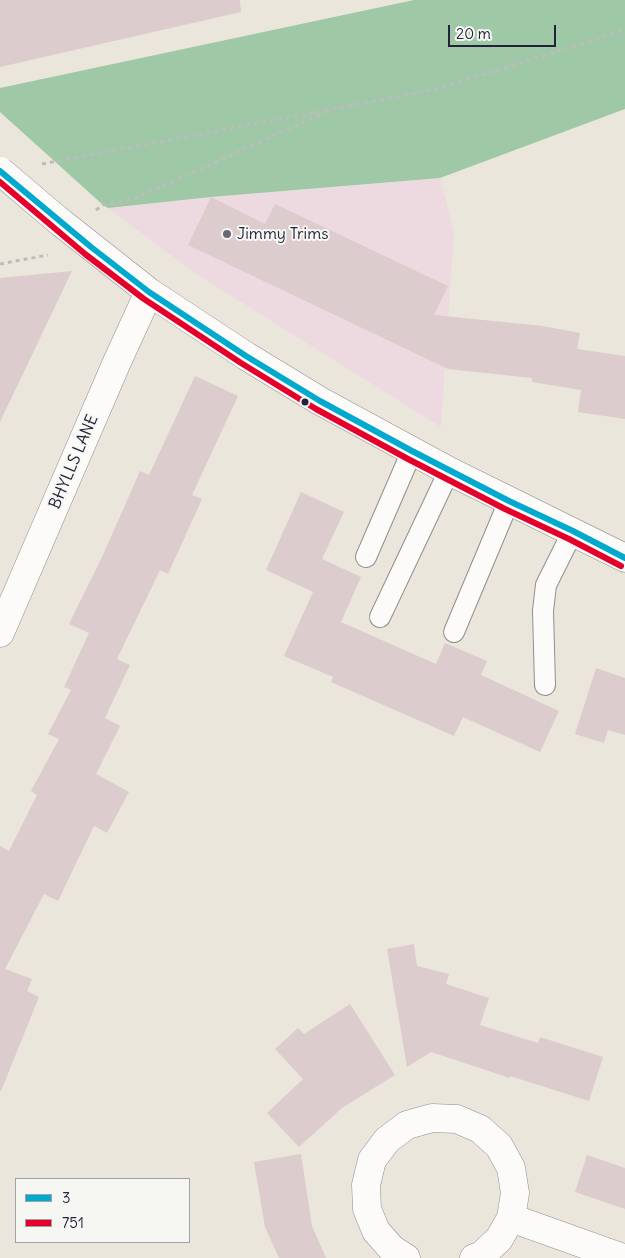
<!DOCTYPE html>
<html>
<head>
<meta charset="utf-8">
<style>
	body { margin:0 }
	#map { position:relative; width:625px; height:1258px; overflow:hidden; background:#ebe6db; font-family:Delius,sans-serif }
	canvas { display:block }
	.legend { position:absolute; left:15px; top:1178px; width:175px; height:65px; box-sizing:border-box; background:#f6f6f2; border:1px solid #a1a1a9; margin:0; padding:6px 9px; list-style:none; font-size:15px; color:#22223b }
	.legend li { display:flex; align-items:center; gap:10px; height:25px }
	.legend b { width:25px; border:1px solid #a1a1a9 }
	.scale { position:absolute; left:448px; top:25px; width:108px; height:22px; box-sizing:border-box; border:2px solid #22223b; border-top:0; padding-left:6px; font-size:15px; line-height:18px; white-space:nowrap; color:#22223b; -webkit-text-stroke:4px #f6f6f2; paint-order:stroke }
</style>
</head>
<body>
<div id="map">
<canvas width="625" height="1258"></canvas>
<ul class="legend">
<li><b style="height:6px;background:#00a9ce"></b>3</li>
<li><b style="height:6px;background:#e4002b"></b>751</li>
</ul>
<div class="scale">20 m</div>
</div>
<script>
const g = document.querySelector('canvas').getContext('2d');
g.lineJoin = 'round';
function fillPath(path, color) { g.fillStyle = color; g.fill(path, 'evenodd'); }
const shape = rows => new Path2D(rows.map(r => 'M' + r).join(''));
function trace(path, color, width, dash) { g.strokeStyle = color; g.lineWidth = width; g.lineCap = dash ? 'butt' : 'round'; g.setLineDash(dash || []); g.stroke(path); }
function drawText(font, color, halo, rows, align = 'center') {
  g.font = font + ' Delius,sans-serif'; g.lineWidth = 4; g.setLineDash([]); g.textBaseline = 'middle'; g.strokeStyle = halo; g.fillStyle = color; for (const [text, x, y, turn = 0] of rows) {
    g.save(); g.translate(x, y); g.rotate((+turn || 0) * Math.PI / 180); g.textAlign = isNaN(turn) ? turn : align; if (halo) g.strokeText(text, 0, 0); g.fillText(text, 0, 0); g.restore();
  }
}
fillPath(shape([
	[440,178,454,232,441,427,196,274,108,208,211,197]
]), '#eddae1');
fillPath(shape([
	[414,0,625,0,625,109,440,178,211,197,108,208,103,205,0,112,0,88]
]), '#9fc8a6');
fillPath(shape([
	[0,0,240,0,241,12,0,67],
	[211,197,265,224,275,204,448,286,434,315,543,326,580,333,577,349,625,356,625,419,578,412,581,390,532,382,532,378,448,369,188,245],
	[72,271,0,422,0,278],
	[195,376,238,396,192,495,202,499,168,574,160,570,117,659,130,665,105,718,120,726,96,774,129,792,107,833,94,826,58,901,44,894,5,969,32,979,27,991,39,997,1,1091,0,1091,0,846,9,851,37,795,31,791,59,739,48,734,71,690,64,687,89,633,69,624,103,555,140,471,149,475],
	[301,492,344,512,322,559,361,577,341,622,436,664,445,643,487,661,481,675,559,711,540,752,463,717,454,736,331,682,333,677,284,656,313,592,266,570],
	[596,668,625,678,625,735,608,730,604,743,575,734],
	[414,944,417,966,449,974,446,984,489,998,480,1025,538,1043,540,1037,603,1057,589,1101,510,1076,510,1078,431,1052,407,1067,387,949],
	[350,1004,395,1075,342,1108,299,1147,267,1113,303,1079,275,1049,298,1028,304,1034],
	[301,1154,312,1226,326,1258,279,1258,265,1227,254,1162],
	[587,1155,625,1168,625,1209,575,1192]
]), '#dccccd');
const service = shape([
	[366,557,412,451],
	[380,617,449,471],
	[454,632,509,501],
	[545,685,543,611,546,585,573,531]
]);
const minor = shape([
	[511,1218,623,1258],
	[406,1258,392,1249,376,1231,367,1209,366,1185,372,1160,387,1140,407,1125,432,1118,457,1119,480,1129,499,1146,511,1168,515,1193,511,1218,499,1239,482,1255,474,1258]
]);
const tertiary = shape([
	[59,221,149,292,246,356,320,401,449,471,625,558],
	[0,633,117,362,149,292]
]);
trace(service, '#908e8c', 22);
trace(minor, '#908e8c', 29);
trace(tertiary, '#908e8c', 29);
trace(shape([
	[42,164,433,90,625,30],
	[96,210,103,205,136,198,326,112],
	[0,264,48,255]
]), '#bdbcbd', 3, [4, 4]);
trace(service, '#fcfbfa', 20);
trace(minor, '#fcfbfa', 28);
trace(tertiary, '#fcfbfa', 28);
const tertiaryBridge = shape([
	[0,171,59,221]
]);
trace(tertiaryBridge, '#908e8c', 29, []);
trace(tertiaryBridge, '#fcfbfa', 28);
trace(shape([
	[0,171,91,247,149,292,246,356,320,401,412,451,509,501,573,531,625,558]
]), '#00a9ce', 6);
trace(shape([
	[0,182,85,254,144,299,241,363,316,409,408,459,505,509,569,539,621,566]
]), '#e4002b', 6);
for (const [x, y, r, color] of [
	[227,234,5,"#686773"],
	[305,402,4.5,"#22223b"]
]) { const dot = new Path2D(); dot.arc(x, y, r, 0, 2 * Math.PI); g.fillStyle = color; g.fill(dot); trace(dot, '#f6f6f2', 2); }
drawText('16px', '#22223b', '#f6f6f2', [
	["Jimmy Trims",237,234]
], 'left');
drawText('16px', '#22223b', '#f6f6f2', [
	["BHYLLS LANE",74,462,-67]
]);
</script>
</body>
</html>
